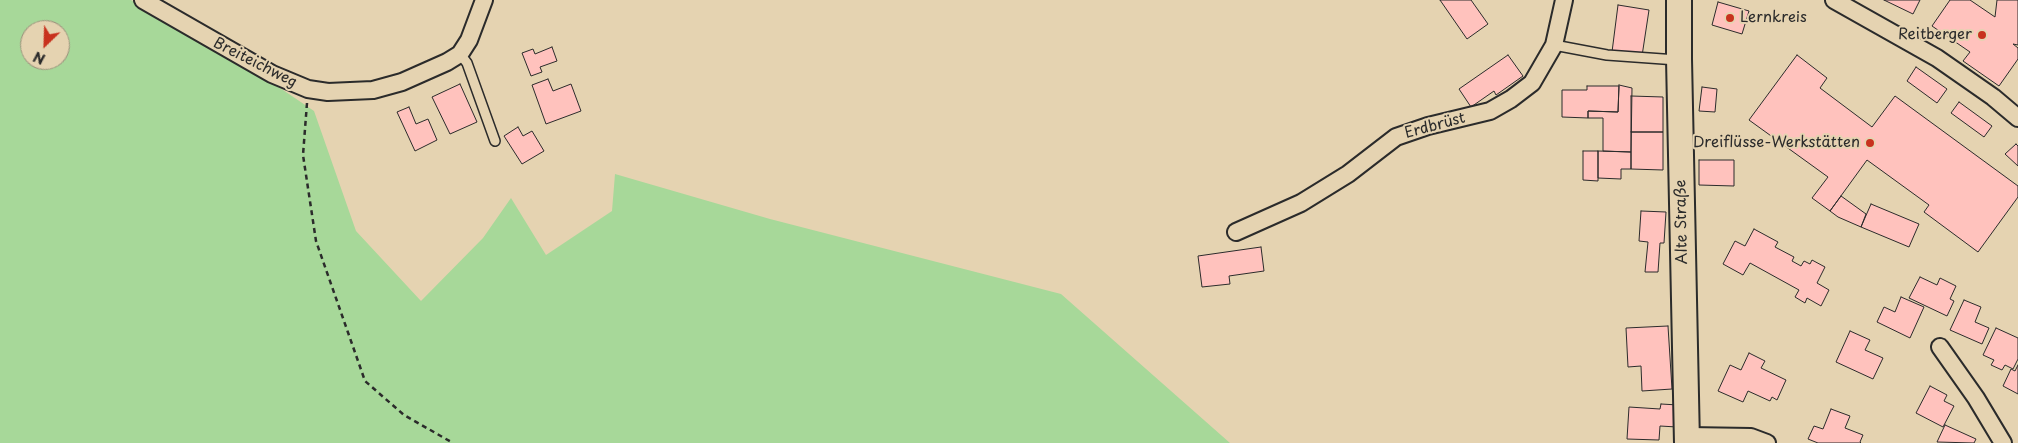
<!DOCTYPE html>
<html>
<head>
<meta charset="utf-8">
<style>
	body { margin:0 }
	#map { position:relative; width:2018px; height:443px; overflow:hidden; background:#e5d3b1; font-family:"Playpen Sans",sans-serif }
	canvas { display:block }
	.north { position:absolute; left:20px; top:20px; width:50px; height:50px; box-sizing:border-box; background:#e5d3b1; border:1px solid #9b907b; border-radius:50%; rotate:204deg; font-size:14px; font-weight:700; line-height:20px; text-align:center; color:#2b2b2b }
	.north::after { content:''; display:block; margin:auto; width:18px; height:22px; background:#c8321e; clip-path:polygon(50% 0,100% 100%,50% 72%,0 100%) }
</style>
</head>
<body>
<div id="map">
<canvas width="2018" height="443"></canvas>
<div class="north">N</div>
</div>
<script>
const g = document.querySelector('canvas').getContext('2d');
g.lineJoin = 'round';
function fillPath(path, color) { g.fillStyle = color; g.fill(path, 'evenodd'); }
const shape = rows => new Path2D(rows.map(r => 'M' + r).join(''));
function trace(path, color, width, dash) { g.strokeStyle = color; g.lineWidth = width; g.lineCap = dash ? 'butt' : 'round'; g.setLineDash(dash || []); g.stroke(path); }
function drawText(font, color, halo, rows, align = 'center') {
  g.font = font + ' "Playpen Sans",sans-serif'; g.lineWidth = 4; g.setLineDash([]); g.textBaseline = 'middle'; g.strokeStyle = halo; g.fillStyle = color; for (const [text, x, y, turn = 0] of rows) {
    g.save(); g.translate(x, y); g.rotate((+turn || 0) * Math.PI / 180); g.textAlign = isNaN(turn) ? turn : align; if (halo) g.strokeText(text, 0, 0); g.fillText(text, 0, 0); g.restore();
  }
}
fillPath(shape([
	[0,0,131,0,258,73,314,111,356,231,421,301,483,238,511,198,546,255,612,211,615,174,770,219,1061,294,1230,443,0,443],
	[30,30,60,30,60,60,30,60]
]), '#a7d899');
const building = shape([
	[1440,0,1471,0,1488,24,1467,39,1440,0],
	[1884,0,1920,0,1913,14,1884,0],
	[1950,0,1970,0,1995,17,1997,0,2018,0,2018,45,2013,44,2018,48,2018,59,1999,86,1963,61,1970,52,1932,26,1950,0],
	[1718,2,1749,11,1742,34,1712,25,1718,2],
	[1618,5,1649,10,1642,56,1612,52,1618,5],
	[552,47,557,61,540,67,542,72,531,76,522,53,533,49,535,54,552,47],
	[1508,55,1523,76,1496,95,1494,91,1471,107,1459,89,1508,55],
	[1797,55,1827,78,1820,88,1872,127,1895,96,2018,186,2018,197,1978,252,1924,212,1929,205,1867,160,1830,211,1812,198,1828,177,1749,120,1797,55],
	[1916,67,1947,89,1937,103,1907,81,1916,67],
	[548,79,553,91,571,84,581,111,546,124,532,85,548,79],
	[460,84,477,122,450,134,432,97,460,84],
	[1619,85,1632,88,1631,152,1603,151,1603,118,1588,118,1588,111,1618,112,1619,85],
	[1587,86,1619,86,1618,112,1588,111,1588,118,1562,117,1562,90,1587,90,1587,86],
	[1702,87,1717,89,1715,112,1699,111,1702,87],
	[1631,96,1663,97,1663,132,1631,132,1631,96],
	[1959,102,1992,126,1984,137,1951,113,1959,102],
	[409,107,416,124,428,119,437,140,415,151,397,112,409,107],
	[518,127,523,136,532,131,544,151,522,164,504,136,518,127],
	[1631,132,1663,132,1663,170,1631,169,1631,132],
	[2016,144,2018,146,2018,166,2005,154,2016,144],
	[1583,151,1598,151,1598,181,1583,180,1583,151],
	[1598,151,1631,152,1631,169,1621,169,1621,179,1598,178,1598,151],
	[1699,160,1734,160,1734,186,1699,185,1699,160],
	[1841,196,1866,214,1861,227,1838,217,1830,211,1841,196],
	[1871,204,1919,224,1909,247,1861,227,1871,204],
	[1641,211,1666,212,1664,243,1660,243,1658,272,1645,272,1648,242,1639,241,1641,211],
	[1754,229,1778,242,1775,247,1794,257,1792,261,1801,266,1804,261,1810,264,1812,260,1825,267,1817,283,1829,290,1821,306,1807,298,1805,303,1795,297,1799,290,1750,263,1743,275,1723,264,1735,241,1745,246,1754,229],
	[1261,247,1264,271,1229,276,1230,284,1202,287,1198,256,1261,247],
	[1920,277,1937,285,1940,278,1956,286,1950,299,1954,301,1947,316,1909,298,1920,277],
	[1901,297,1924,307,1910,338,1877,322,1884,307,1895,312,1901,297],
	[1964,300,1981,307,1975,322,1989,328,1982,344,1950,330,1964,300],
	[1668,326,1672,389,1642,391,1641,366,1628,367,1626,328,1668,326],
	[1996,328,2018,338,2018,359,2013,369,2005,365,2002,370,1991,365,1994,360,1983,355,1996,328],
	[1850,331,1870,340,1865,350,1883,358,1873,379,1836,362,1850,331],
	[1749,353,1765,361,1761,368,1786,380,1777,400,1772,397,1770,401,1748,391,1743,402,1718,391,1730,365,1741,370,1749,353],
	[2018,365,2018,394,2003,386,2011,369,2015,371,2018,365],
	[1930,386,1947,395,1944,401,1954,406,1943,427,1916,413,1930,386],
	[1661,404,1678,405,1677,427,1660,426,1659,440,1627,439,1629,407,1660,409,1661,404],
	[1831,409,1850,416,1845,428,1863,435,1860,442,1861,443,1818,443,1808,439,1814,426,1823,429,1831,409],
	[1945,425,1976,439,1974,443,1937,442,1945,425]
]);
fillPath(building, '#ffc2bd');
trace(building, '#2b2b2b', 1);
const lane = shape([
	[1554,45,1607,55,1677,60],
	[460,54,467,63,495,141]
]);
const street = shape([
	[143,0,272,74,308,89,328,92,373,90,402,82,447,62,460,54,469,40,484,0],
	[1834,0,1937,58,1993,97,2018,118],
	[1236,232,1301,203,1348,174,1396,137,1428,126,1490,111,1511,99,1532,83,1554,45,1564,0],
	[1940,347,1976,398,2003,443],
	[1688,436,1751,437,1767,443]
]);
const secondary = shape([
	[1679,0,1679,59,1687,443]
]);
trace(lane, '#2b2b2b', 12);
trace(street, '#2b2b2b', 20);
trace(secondary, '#2b2b2b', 28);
trace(shape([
	[307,103,303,155,316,241,365,381,404,415,453,443]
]), '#2b2b2b', 2.5, [5, 4]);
trace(lane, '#e5d3b1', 9);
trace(street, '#e5d3b1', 16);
trace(secondary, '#e5d3b1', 24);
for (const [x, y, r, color] of [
	[1730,18,5,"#c8321e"],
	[1982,35,5,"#c8321e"],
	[1870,143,5,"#c8321e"]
]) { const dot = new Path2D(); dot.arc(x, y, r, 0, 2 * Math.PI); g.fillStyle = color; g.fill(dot); trace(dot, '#e5d3b1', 2); }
drawText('15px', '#2b2b2b', '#e5d3b1', [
	["Lernkreis",1740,18,"left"],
	["Reitberger",1972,35],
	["Dreiflüsse-Werkstätten",1860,143]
], 'right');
drawText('15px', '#2b2b2b', '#e5d3b1', [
	["Breiteichweg",255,63,27],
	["Erdbrüst",1435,126,-15],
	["Alte Straße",1682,222,-91]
]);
</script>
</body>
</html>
